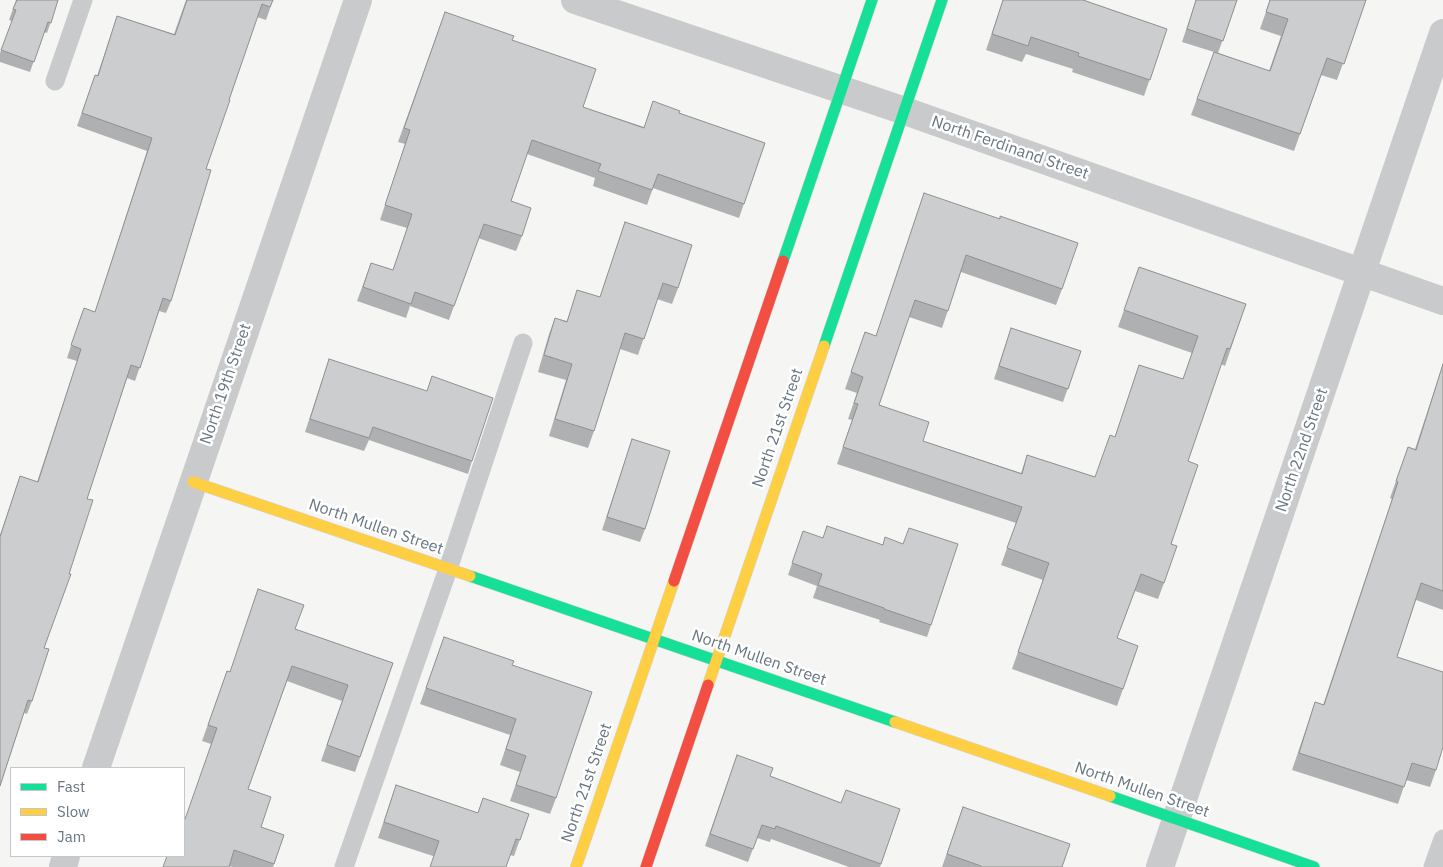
<!DOCTYPE html>
<html>
<head>
<meta charset="utf-8">
<style>
	body { margin:0 }
	#map { position:relative; width:1443px; height:867px; overflow:hidden; background:#f5f5f4; font-family:"IBM Plex Sans",sans-serif }
	canvas { display:block }
	.legend { position:absolute; left:10px; top:767px; width:175px; height:90px; box-sizing:border-box; background:#fff; border:1px solid #c2c8cd; margin:0; padding:6px 9px; list-style:none; font-size:15px; color:#677681 }
	.legend li { display:flex; align-items:center; gap:10px; height:25px }
	.legend b { width:25px; border:1px solid #c2c8cd }
</style>
</head>
<body>
<div id="map">
<canvas width="1443" height="867"></canvas>
<ul class="legend">
<li><b style="height:6px;background:#16e098"></b>Fast</li>
<li><b style="height:6px;background:#ffcf43"></b>Slow</li>
<li><b style="height:6px;background:#f24e42"></b>Jam</li>
</ul>
</div>
<script>
const g = document.querySelector('canvas').getContext('2d');
g.lineJoin = 'round';
const shape = rows => new Path2D(rows.map(r => 'M' + r).join(''));
function trace(path, color, width, dash) { g.strokeStyle = color; g.lineWidth = width; g.lineCap = dash ? 'butt' : 'round'; g.setLineDash(dash || []); g.stroke(path); }
function fillPath(path, color) { g.fillStyle = color; g.fill(path, 'evenodd'); }
function drawText(font, color, halo, rows, align = 'center') {
  g.font = font + ' "IBM Plex Sans",sans-serif'; g.lineWidth = 5; g.setLineDash([]); g.textBaseline = 'middle'; g.strokeStyle = halo; g.fillStyle = color; for (const [text, x, y, turn = 0] of rows) {
    g.save(); g.translate(x, y); g.rotate((+turn || 0) * Math.PI / 180); g.textAlign = isNaN(turn) ? turn : align; if (halo) g.strokeText(text, 0, 0); g.fillText(text, 0, 0); g.restore();
  }
}
const fast = shape([
	[783,261,872,0],
	[824,346,942,0],
	[470,576,895,722],
	[1110,796,1314,867]
]);
const slow = shape([
	[193,482,470,576],
	[708,685,824,346],
	[895,722,1110,796],
	[576,867,674,581]
]);
const jam = shape([
	[674,581,783,261],
	[646,867,708,685]
]);
trace(fast, '#d2d2d2', 12);
trace(slow, '#d2d2d2', 12);
trace(jam, '#d2d2d2', 12);
trace(shape([
	[55,81,83,0],
	[344,867,448,569,523,343],
	[1433,867,1443,839]
]), '#c9cacb', 19);
trace(shape([
	[575,0,905,111,1443,301],
	[96,768,358,0],
	[63,867,66,856],
	[1160,867,1443,33]
]), '#c9cacb', 28);
trace(fast, '#16e098', 11);
trace(slow, '#ffcf43', 11);
trace(jam, '#f24e42', 11);
fillPath(shape([
	[16,0,58,0,47,33,44,32,30,72,0,62,0,53,12,21,9,20],
	[185,0,273,0,266,20,257,17,229,100,206,169,171,301,166,313,159,311,135,381,127,378,87,499,44,648,32,701,27,714,24,713,0,786,0,535,20,476,37,482,77,361,67,358,79,321,84,308,95,312,147,151,77,126,95,75,97,76,117,16,174,34,186,0],
	[1003,0,1083,0,1167,29,1144,96,1072,72,1073,69,1026,54,1022,62,986,50],
	[1196,0,1237,0,1218,53,1269,71,1281,36,1260,29,1270,0,1366,0,1337,80,1321,75,1294,151,1191,115,1214,52,1182,42],
	[445,12,512,40,583,107,644,127,679,113,765,143,739,218,653,188,647,205,593,186,595,178,527,154,511,201,522,236,516,251,478,238,449,320,410,306,406,318,357,301,371,263,393,270,407,228,380,220,405,144,398,142],
	[924,193,1062,289,1056,305,961,272,942,328,909,317,879,405,923,441,1021,473,1027,455,1095,477,1115,437,1139,365,1183,379,1192,353,1118,327,1139,267,1246,304,1225,366,1221,364,1188,461,1164,583,1158,599,1135,591,1117,638,1138,646,1117,706,1012,669,1043,580,1001,565,1016,523,837,464,852,420,848,419,857,393,845,389,865,332,876,336],
	[625,222,678,288,672,304,657,299,638,355,620,349,594,431,588,448,549,436,566,380,538,372,549,334,555,318,567,321,577,290,600,297],
	[1011,328,1081,351,1063,402,994,379],
	[329,359,472,461,468,474,369,440,364,451,305,432],
	[1443,364,1443,610,1416,600,1397,657,1436,770,1430,787,1406,780,1398,804,1292,770,1315,702,1323,705,1392,499,1390,498,1408,447,1415,449],
	[632,439,645,529,640,542,602,530],
	[803,531,931,625,927,637,879,622,880,620,813,598,817,586,788,575],
	[295,629,393,663,355,772,321,761,342,701,287,681,248,789,261,827,284,835,273,867,233,867,184,856,211,744,202,741,227,671,230,672],
	[444,637,512,665,556,798,550,814,510,801,520,772,500,765,510,735,420,704],
	[737,755,770,776,841,803,900,809,880,867,849,867,771,839,770,842,757,838,748,862,705,846],
	[396,785,478,813,529,814,514,856,510,855,433,856,378,838],
	[963,807,1062,867,942,867]
]), '#afb0b1');
const building = shape([
	[17,0,58,0,51,23,48,22,34,62,1,50,16,10,13,9,17,0],
	[187,0,273,0,270,7,262,4,229,100,230,100,206,169,211,170,171,301,163,298,140,368,131,365,87,499,93,500,69,574,71,574,44,648,49,649,32,701,28,700,0,786,0,537,20,476,38,482,81,349,71,345,84,308,95,312,152,138,82,113,95,75,98,76,117,16,175,35,187,0],
	[1003,0,1083,0,1167,29,1150,80,1078,56,1079,53,1031,37,1028,46,992,34,1003,0],
	[1196,0,1237,0,1223,41,1187,29,1196,0],
	[1270,0,1366,0,1344,64,1327,58,1300,134,1197,99,1214,52,1270,71,1288,19,1266,12,1270,0],
	[445,12,514,36,512,40,596,69,583,107,644,128,653,101,680,111,679,113,765,143,744,204,658,174,652,190,598,171,601,164,532,140,511,201,531,208,522,236,484,224,454,306,415,292,411,304,363,287,371,263,393,270,412,214,385,205,410,130,404,128,445,12],
	[924,193,1000,219,1000,216,1078,243,1062,289,966,255,948,311,915,300,879,405,929,422,923,441,1022,474,1027,455,1095,477,1110,435,1115,437,1139,365,1183,379,1198,336,1124,310,1139,267,1246,304,1230,349,1227,348,1188,461,1198,465,1171,544,1177,546,1164,583,1141,574,1117,638,1138,646,1123,689,1018,652,1049,563,1007,548,1022,507,843,447,858,404,854,403,863,377,851,372,865,332,876,336,924,193],
	[625,222,692,245,678,288,663,283,644,339,625,333,594,431,555,419,572,364,544,355,555,318,567,322,577,290,600,297,625,222],
	[1011,328,1081,351,1068,389,999,366,1011,328],
	[329,359,427,391,432,376,493,398,472,461,373,427,369,438,310,419,329,359],
	[1443,364,1443,591,1421,583,1397,657,1443,672,1443,747,1436,770,1412,763,1404,787,1299,753,1315,702,1324,705,1398,482,1396,481,1408,447,1416,450,1443,364],
	[632,439,670,451,645,529,607,517,632,439],
	[827,526,883,545,885,537,903,544,909,528,958,544,931,625,884,609,884,608,818,585,822,574,792,563,803,531,823,538,827,526],
	[258,589,304,605,295,629,393,663,360,757,327,745,348,685,292,666,248,789,271,797,261,827,284,835,274,864,234,850,229,867,163,867,167,856,184,856,184,822,217,728,208,725,227,671,230,672,258,589],
	[444,637,514,661,512,665,592,692,556,798,516,785,526,756,506,749,516,719,426,688,444,637],
	[737,755,773,768,770,776,841,803,846,790,900,809,881,864,776,826,775,829,762,825,753,849,710,834,737,755],
	[396,785,478,813,483,798,529,814,520,840,516,839,506,867,430,867,439,841,384,822,396,785],
	[963,807,1070,844,1062,867,981,867,981,866,947,854,963,807]
]);
fillPath(building, '#cccdce');
trace(building, '#8f9090', 1);
drawText('16px', '#677681', '#fff', [
	["North Ferdinand Street",1010,148,19],
	["North 19th Street",226,384,-71],
	["North 21st Street",778,428,-71],
	["North 22nd Street",1302,450,-71],
	["North Mullen Street",376,527,19],
	["North Mullen Street",759,658,19],
	["North 21st Street",587,783,-71],
	["North Mullen Street",1142,790,19]
]);
</script>
</body>
</html>
